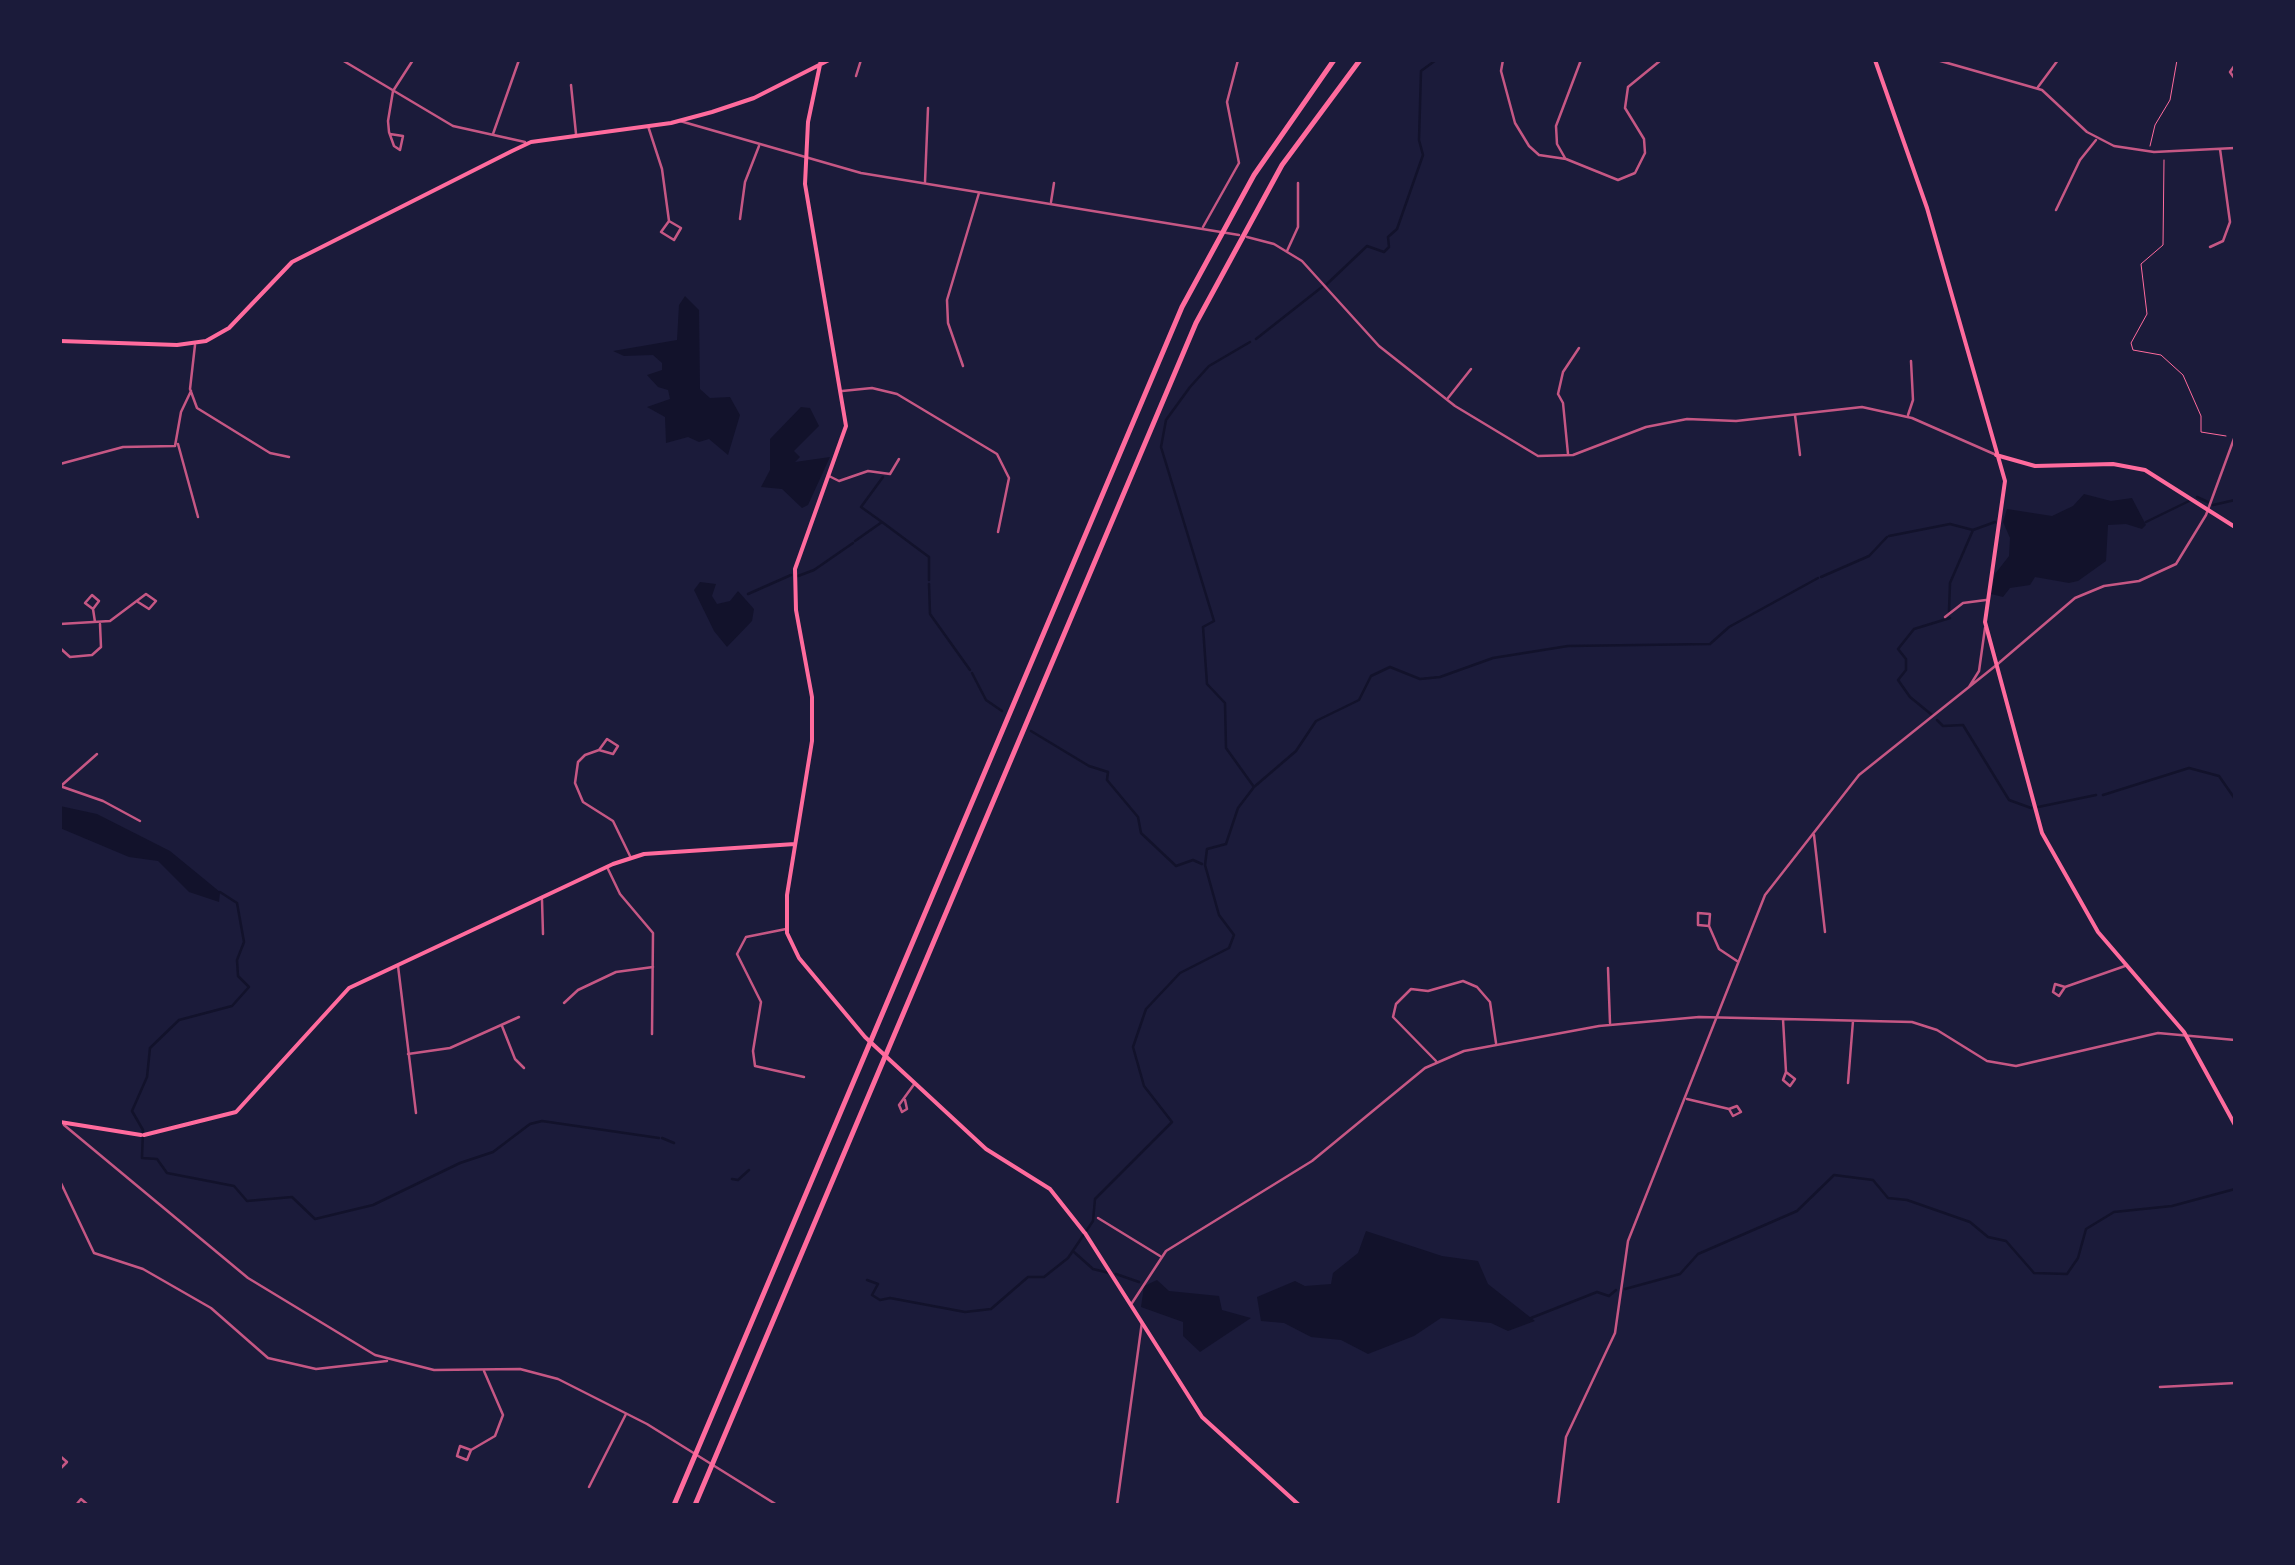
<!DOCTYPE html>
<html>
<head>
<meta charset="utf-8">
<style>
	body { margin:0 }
	#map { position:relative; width:2295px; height:1565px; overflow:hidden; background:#1b1b3a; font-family:Figtree,sans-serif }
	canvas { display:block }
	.frame { position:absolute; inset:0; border:62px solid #1b1b3a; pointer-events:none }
</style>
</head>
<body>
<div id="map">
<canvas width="2295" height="1565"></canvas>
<div class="frame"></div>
</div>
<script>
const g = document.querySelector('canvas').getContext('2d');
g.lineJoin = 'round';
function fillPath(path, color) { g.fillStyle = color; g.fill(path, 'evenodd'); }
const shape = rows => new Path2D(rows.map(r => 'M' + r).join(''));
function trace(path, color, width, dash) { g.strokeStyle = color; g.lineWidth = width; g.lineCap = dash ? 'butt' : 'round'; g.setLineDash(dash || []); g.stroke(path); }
fillPath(shape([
	[685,296,699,310,700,389,710,398,730,397,740,415,728,455,709,439,699,442,688,437,666,443,665,417,647,407,670,399,668,390,658,387,647,375,662,370,662,363,653,355,624,356,613,351,677,340,679,305],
	[801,407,810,408,819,426,794,451,800,457,795,462,830,457,808,505,802,508,782,489,761,487,770,470,770,439],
	[2084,494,2111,501,2132,498,2146,525,2142,529,2126,524,2108,525,2106,561,2078,581,2069,583,2035,577,2030,585,2010,588,2003,597,1991,594,1995,574,2009,556,2010,538,2003,522,2007,509,2052,516,2073,506],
	[700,582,716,584,712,596,717,604,730,601,738,591,754,609,752,621,727,647,714,631,694,590],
	[60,806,97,814,170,851,220,892,219,902,189,892,158,861,129,857,60,828],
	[1366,1231,1442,1256,1478,1261,1488,1284,1535,1321,1508,1331,1491,1323,1441,1318,1414,1336,1368,1354,1341,1340,1311,1337,1284,1323,1261,1321,1257,1297,1295,1281,1305,1286,1331,1284,1333,1273,1358,1253],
	[1157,1280,1169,1291,1219,1296,1222,1310,1251,1318,1200,1352,1183,1336,1183,1322,1141,1307,1144,1286]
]), '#12122b');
trace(shape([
	[1327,284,1367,246,1384,252,1389,247,1388,237,1397,229,1423,155,1419,140,1421,71,1436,60],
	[1256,339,1322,287],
	[2197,497,2208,502],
	[2213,505,2235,500],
	[882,522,861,507,883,477],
	[2146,522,2189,501],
	[1889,536,1950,524,1973,530,1995,522],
	[855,541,882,522,929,557,929,580],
	[798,576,814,570,853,543],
	[1821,577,1869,556,1887,537],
	[929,584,930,614,970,670],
	[748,594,791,575],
	[1949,611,1950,583,1973,530],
	[972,673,986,700,1002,711],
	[1932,715,1910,697,1898,680,1906,670,1906,659,1898,649,1914,629,1950,618],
	[1937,720,1943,726,1963,725,2009,800,2031,808],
	[1031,731,1089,766,1108,772,1107,780,1138,817,1141,833,1176,866,1193,860,1202,864],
	[1254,787,1296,751,1316,721,1359,700,1371,676,1390,667,1420,679,1440,677,1493,658,1568,646,1710,644,1729,627,1818,578],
	[2103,795,2189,768,2219,776,2235,799],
	[2038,807,2096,795],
	[220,892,237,903,244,942,237,960,238,976,249,987,232,1006,179,1020,150,1048,147,1077,132,1111,143,1130,142,1158,157,1159,167,1173,234,1186,247,1201,292,1197,315,1219,373,1205,460,1163,493,1152,530,1124,542,1121,659,1138],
	[662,1138,674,1143],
	[732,1179,738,1180,749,1170],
	[1074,1252,1093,1269,1109,1273],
	[1116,1274,1139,1282],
	[867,1280,878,1284,872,1295,880,1300,890,1298,965,1312,991,1309,1028,1277,1044,1277,1068,1258,1093,1221,1095,1199,1172,1122,1144,1086,1133,1047,1146,1009,1180,973,1229,948,1234,935,1219,915,1205,865,1207,849,1226,844,1238,808,1254,787,1226,748,1225,703,1207,684,1203,627,1214,621,1161,447,1166,420,1190,387,1209,366,1250,342],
	[1625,1289,1680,1274,1698,1254,1797,1211,1834,1175,1873,1180,1888,1198,1907,1200,1970,1222,1988,1237,2006,1241,2034,1273,2067,1274,2078,1258,2086,1229,2114,1212,2172,1206,2235,1189],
	[1531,1318,1597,1292,1609,1296,1616,1290]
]), '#12122b', 2.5);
trace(shape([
	[2150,146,2155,125,2170,100,2177,60],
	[2164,160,2163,245,2141,264,2147,314,2131,343,2133,350,2161,355,2183,375,2201,416,2201,432,2226,436]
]), '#ff6b9d', 1);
trace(shape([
	[342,60,453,126,525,142],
	[1503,60,1501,71,1515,123,1529,146,1539,155,1566,159,1618,180,1635,173,1645,153,1644,139,1625,108,1628,87,1661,60],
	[1937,60,2042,90,2087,132,2114,146,2154,152,2235,148],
	[2235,65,2230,72,2235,79],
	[856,76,861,60],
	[571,85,576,134],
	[2038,87,2058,60],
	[648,126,662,169,669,221,681,228,674,240,661,232,669,221],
	[390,134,403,136,400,150,394,146,389,132,388,121,393,91,413,60],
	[493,134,519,60],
	[1565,158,1557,144,1556,126,1581,60],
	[925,182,928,108],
	[1051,202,1054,183],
	[2056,210,2080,160,2096,140],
	[740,219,745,182,759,146],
	[1203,227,1239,163,1227,102,1238,60],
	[2210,247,2223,241,2230,222,2220,149],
	[1287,251,1298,227,1298,183],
	[195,345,190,389,197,408,270,453,289,457],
	[963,366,948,323,947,300,979,193],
	[842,391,872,388,897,394,997,454,1009,478,998,532],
	[1448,398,1471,369],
	[1795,415,1800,455],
	[1908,415,1913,400,1911,361],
	[178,444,198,517],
	[1568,454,1563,403,1558,394,1563,372,1579,348],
	[60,464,123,447,175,446,181,412,191,391],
	[829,476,839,481,868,471,890,474,899,459],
	[93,609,85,603,92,595,99,601,93,609,95,622],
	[1945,617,1963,603,1986,600],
	[60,624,110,621,146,594,156,601,149,609,138,602],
	[60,648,70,657,92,655,101,647,100,624],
	[2000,662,2075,598,2104,586,2139,581,2176,564,2206,515,2235,436],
	[599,750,607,739,618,746,613,754,599,750,585,755,578,762,575,783,583,802,613,821,630,856],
	[62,785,97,754],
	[60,786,103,801,140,821],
	[1814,835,1825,932],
	[607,867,620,894,653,933,652,1034],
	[542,900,543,934],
	[1709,926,1698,925,1698,913,1710,914,1709,926,1719,949,1737,961],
	[786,929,746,937,737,954,761,1002,753,1051,755,1066,804,1077],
	[398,966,416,1113],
	[1608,968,1610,1023],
	[2065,987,2055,984,2053,992,2059,996,2065,987,2125,966],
	[564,1003,578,990,616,972,653,967],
	[1783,1019,1786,1072,1795,1079,1790,1086,1783,1080,1786,1072],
	[502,1026,515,1059,524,1068],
	[408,1054,450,1048,519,1017],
	[1436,1061,1393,1017,1396,1004,1411,989,1428,991,1463,981,1477,987,1490,1002,1496,1043],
	[1848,1083,1853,1021],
	[1687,1099,1729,1109,1737,1106,1741,1112,1733,1116,1729,1109],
	[905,1100,907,1109,902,1112,899,1105,915,1083],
	[60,1181,94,1253,143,1269,211,1308,268,1358,316,1369,387,1361],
	[1098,1218,1160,1256],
	[1132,1303,1166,1251,1312,1161,1425,1068,1464,1051,1599,1026,1699,1017,1912,1022,1937,1030,1987,1061,2016,1066,2158,1033,2235,1040],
	[2160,1387,2235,1383],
	[471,1450,467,1460,457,1456,460,1446,471,1450,495,1436,503,1415,484,1371],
	[60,1456,67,1462,60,1469],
	[589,1487,626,1414],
	[76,1505,81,1499,88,1505],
	[1117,1505,1142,1322]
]), '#c65784', 2.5);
trace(shape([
	[680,121,861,173,1239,235],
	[1247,237,1274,244,1302,261,1379,346,1455,406,1538,456,1573,455,1646,427,1687,419,1736,421,1862,407,1912,418,1994,454],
	[1969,687,1979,671,1985,628],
	[64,1125,248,1278,375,1355,434,1370,520,1369,558,1379,647,1424,777,1505],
	[1558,1505,1566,1437,1615,1333,1628,1241,1765,895,1859,775,1999,663]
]), '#c65784', 2.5);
trace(shape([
	[821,60,808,122,805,184,846,426,795,569,796,610,812,697,812,741,787,895,787,933,799,958,865,1037,986,1149,1050,1189,1084,1232],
	[1875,60,1927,208,2005,481,1985,622,2042,833,2098,932,2184,1032,2235,1125],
	[60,341,177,345,206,341,229,328,292,262,512,151,531,142,671,123,712,112,754,98,829,60],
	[1996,455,2035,466,2113,464,2145,470,2235,527],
	[60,1122,141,1135],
	[144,1135,236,1112,349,988,613,864,644,854,795,844],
	[1085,1233,1202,1417,1299,1505]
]), '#ff6b9d', 4);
trace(shape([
	[674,1505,1182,307,1254,175,1334,60],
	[695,1505,1196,323,1282,165,1360,60]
]), '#ff6b9d', 5);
</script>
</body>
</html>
